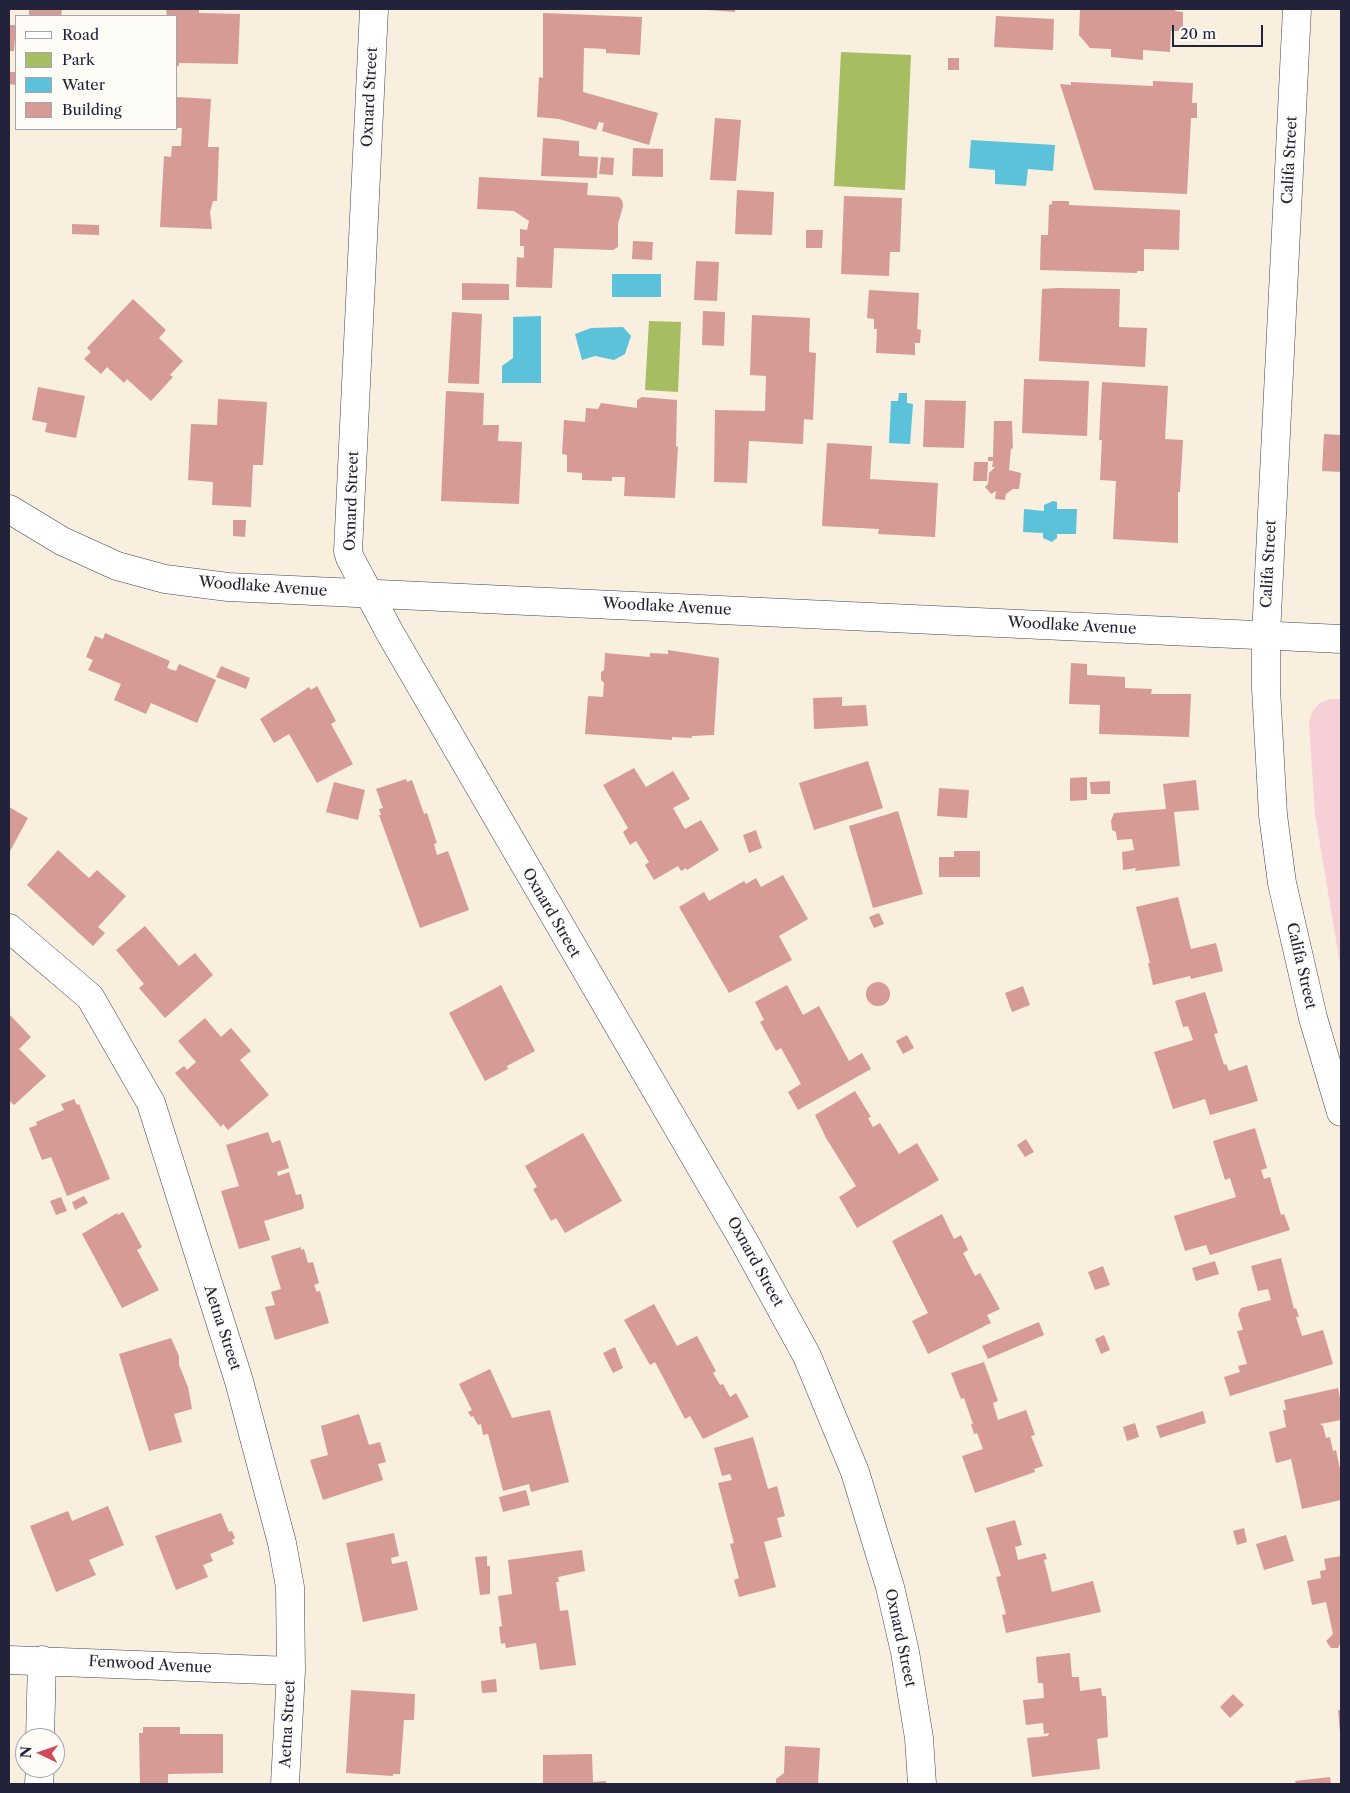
<!DOCTYPE html>
<html>
<head>
<meta charset="utf-8">
<style>
	body { margin:0 }
	#map { position:relative; width:1350px; height:1793px; overflow:hidden; background:#f8efde; font-family:"Libre Caslon Text",serif }
	canvas { display:block }
	.frame { position:absolute; inset:0; border:10px solid #22223b; pointer-events:none }
	.legend { position:absolute; left:15px; top:15px; width:162px; height:115px; box-sizing:border-box; background:#fdfcf7; border:1px solid #a5a5ac; margin:0; padding:6px 9px; list-style:none; font-size:15px; color:#22223b }
	.legend li { display:flex; align-items:center; gap:10px; height:25px }
	.legend b { width:25px; border:1px solid #a5a5ac }
	.north { position:absolute; left:15px; top:1728px; width:50px; height:50px; box-sizing:border-box; background:#fdfcf7; border:1px solid #a5a5ac; border-radius:50%; rotate:273deg; font-size:14px; font-weight:700; line-height:20px; text-align:center; color:#22223b }
	.north::after { content:''; display:block; margin:auto; width:18px; height:22px; background:#d1495b; clip-path:polygon(50% 0,100% 100%,50% 72%,0 100%) }
	.scale { position:absolute; left:1172px; top:25px; width:91px; height:22px; box-sizing:border-box; border:2px solid #22223b; border-top:0; padding-left:6px; font-size:15px; line-height:18px; white-space:nowrap; color:#22223b; -webkit-text-stroke:4px #fdfcf7; paint-order:stroke }
</style>
</head>
<body>
<div id="map">
<canvas width="1350" height="1793"></canvas>
<div class="frame"></div>
<ul class="legend">
<li><b style="height:6px;background:#fff"></b>Road</li>
<li><b style="height:14px;background:#a7bd62"></b>Park</li>
<li><b style="height:14px;background:#5cc2d9"></b>Water</li>
<li><b style="height:14px;background:#d69b95"></b>Building</li>
</ul>
<div class="north">N</div>
<div class="scale">20 m</div>
</div>
<script>
const g = document.querySelector('canvas').getContext('2d');
g.lineJoin = 'round';
function fillPath(path, color) { g.fillStyle = color; g.fill(path, 'evenodd'); }
const shape = rows => new Path2D(rows.map(r => 'M' + r).join(''));
function trace(path, color, width, dash) { g.strokeStyle = color; g.lineWidth = width; g.lineCap = dash ? 'butt' : 'round'; g.setLineDash(dash || []); g.stroke(path); }
function drawText(font, color, halo, rows, align = 'center') {
  g.font = font + ' "Libre Caslon Text",serif'; g.lineWidth = 4; g.setLineDash([]); g.textBaseline = 'middle'; g.strokeStyle = halo; g.fillStyle = color; for (const [text, x, y, turn = 0] of rows) {
    g.save(); g.translate(x, y); g.rotate((+turn || 0) * Math.PI / 180); g.textAlign = isNaN(turn) ? turn : align; if (halo) g.strokeText(text, 0, 0); g.fillText(text, 0, 0); g.restore();
  }
}
fillPath(shape([
	[1330,699,1341,699,1341,970,1315,814,1309,723,1312,712,1320,703]
]), '#f6cfd7');
fillPath(shape([
	[841,52,911,55,905,190,834,186],
	[649,321,681,322,678,392,645,390]
]), '#a7bd62');
fillPath(shape([
	[971,140,1055,145,1053,171,1028,169,1026,186,995,184,995,170,969,168],
	[612,274,661,274,661,297,612,297],
	[541,316,541,383,502,383,502,366,513,358,513,317],
	[623,327,631,336,625,354,614,360,595,356,582,360,575,334,591,328],
	[899,393,907,393,907,403,913,404,910,444,889,443,891,401,898,401],
	[1053,501,1057,502,1057,509,1077,509,1076,534,1057,534,1057,538,1052,542,1043,538,1043,533,1023,532,1024,509,1044,511,1044,505]
]), '#5cc2d9');
fillPath(shape([
	[29,9,62,9,61,16,29,16],
	[166,9,199,9,199,13,240,14,238,64,179,63,179,66,176,66,176,16,167,16],
	[707,9,735,9,735,12,707,10],
	[1080,9,1176,9,1175,11,1183,12,1183,31,1171,31,1170,52,1143,50,1143,60,1111,57,1111,49,1090,48,1079,35],
	[543,13,642,17,640,55,606,53,606,49,584,48,583,92,658,113,649,145,602,131,604,123,599,122,596,130,559,119,537,117,539,77,543,78],
	[996,16,1054,19,1053,50,994,47],
	[9,25,16,25,14,51,9,51],
	[948,58,959,58,959,70,948,70],
	[9,72,16,72,16,85,9,84],
	[1153,81,1193,83,1192,103,1197,103,1197,118,1191,118,1187,194,1094,190,1060,84,1071,85,1071,82,1153,86],
	[177,97,211,99,208,147,219,147,217,201,213,201,210,212,212,229,160,227,164,156,171,157,172,146,181,146,182,128,176,128],
	[715,118,741,120,736,181,710,180],
	[543,138,579,141,579,156,598,157,597,178,541,176],
	[633,148,663,149,663,177,632,176],
	[601,157,614,158,613,175,599,174],
	[479,177,588,183,587,195,619,197,622,200,623,206,618,224,618,247,613,250,554,248,552,288,516,287,517,257,524,258,524,246,520,246,520,229,527,230,529,221,514,211,477,209],
	[737,190,774,192,772,235,735,234],
	[844,196,902,198,900,252,890,252,889,276,841,274],
	[1052,201,1069,201,1069,205,1180,210,1179,250,1144,249,1144,271,1137,271,1137,273,1040,270,1041,235,1048,235,1049,205,1052,204],
	[72,224,99,225,99,235,72,234],
	[806,230,823,230,822,248,806,248],
	[633,241,653,242,652,260,632,259],
	[696,261,719,262,717,301,694,300],
	[462,283,509,284,509,300,462,300],
	[1057,288,1120,289,1119,327,1147,328,1145,367,1039,361,1042,289],
	[869,290,919,293,917,329,921,330,920,343,915,343,915,355,876,353,877,329,874,329,874,319,867,318],
	[133,299,166,330,159,338,183,361,170,375,173,377,151,401,127,379,124,383,107,367,101,374,84,359,91,352,87,348],
	[703,311,725,312,724,346,702,345],
	[452,312,482,314,479,384,448,383],
	[752,315,810,318,809,352,816,353,813,420,804,419,803,444,749,441,747,483,714,482,715,410,765,411,766,376,750,375],
	[1024,379,1089,381,1087,436,1022,433],
	[1102,382,1168,386,1165,439,1183,440,1180,492,1178,492,1178,543,1113,539,1116,481,1100,480,1102,440,1099,440],
	[38,387,85,396,76,438,45,432,47,423,32,420],
	[446,391,484,393,483,425,499,425,498,441,522,442,519,504,441,501],
	[642,397,677,400,676,447,678,446,675,498,624,496,625,477,612,477,612,481,582,480,582,473,567,472,567,455,562,454,564,420,585,422,586,408,598,409,601,403,637,408,637,400],
	[218,399,267,402,263,465,253,465,251,507,212,505,213,482,188,480,191,424,217,425],
	[925,400,966,401,964,448,923,447],
	[994,421,1012,421,1013,449,1011,448,1009,470,1021,473,1019,489,1013,489,1006,494,1005,500,995,499,996,491,991,494,985,487,988,484,989,473,995,467,992,467,993,461,988,461,988,457,993,457],
	[1324,434,1341,435,1341,472,1322,471],
	[827,443,872,446,870,479,938,483,935,537,878,534,879,529,822,526],
	[974,462,988,462,987,481,973,481],
	[233,520,246,520,245,537,233,536],
	[105,633,170,661,167,668,176,671,179,664,216,680,197,723,151,703,146,714,114,700,121,684,88,670,93,660,86,657,95,636,103,639],
	[668,650,719,658,714,735,692,736,692,738,672,737,672,740,585,734,588,696,603,697,604,683,601,680,601,672,604,670,605,653,650,657,650,653,668,654],
	[1071,663,1087,664,1087,675,1125,677,1125,688,1152,689,1151,694,1191,694,1189,737,1099,734,1100,705,1069,704],
	[221,666,250,678,246,689,216,677],
	[317,686,336,721,331,724,353,764,317,783,289,734,274,743,260,719,309,687,311,690],
	[842,697,842,706,866,705,868,726,814,729,813,698],
	[868,761,883,808,814,830,799,783],
	[634,768,646,787,673,771,690,799,673,808,685,829,701,820,719,850,687,870,686,868,681,871,678,866,654,880,645,865,649,862,636,841,630,845,623,832,628,828,603,785],
	[1087,777,1087,800,1070,801,1070,778],
	[406,779,407,782,412,780,424,814,427,813,437,843,434,844,437,855,448,851,469,910,420,928,379,815,381,815,379,809,383,808,376,789],
	[1196,780,1199,810,1174,812,1180,866,1135,871,1136,868,1123,870,1122,852,1134,850,1132,839,1117,840,1116,832,1112,830,1111,821,1114,813,1166,809,1163,784],
	[1110,781,1110,794,1091,794,1090,782],
	[334,782,365,790,358,820,326,812],
	[939,788,969,790,967,818,937,816],
	[9,807,28,818,9,853],
	[898,811,923,894,873,908,849,826],
	[756,830,762,848,749,853,743,835],
	[58,850,89,878,97,870,126,896,98,927,105,933,93,946,27,885],
	[954,851,980,851,980,877,939,877,939,857,954,857],
	[783,875,808,919,779,936,792,960,729,993,679,907,704,892,709,901,744,881,746,884,756,878,761,887],
	[1178,897,1191,949,1216,943,1223,971,1191,979,1190,976,1153,985,1148,963,1150,963,1136,907],
	[879,913,884,924,874,928,869,917],
	[145,926,179,966,195,953,213,975,165,1018,139,988,144,984,116,950],
	'866 994a12 12 0 1 1 24 0a12 12 0 1 1-24 0Z',
	[501,985,535,1051,507,1066,508,1069,485,1081,449,1013],
	[787,985,803,1015,819,1006,849,1061,862,1053,871,1069,798,1110,788,1092,801,1084,781,1048,776,1051,760,1022,764,1020,755,1002],
	[1023,986,1030,1005,1012,1012,1005,993],
	[1205,992,1218,1033,1214,1034,1224,1065,1226,1064,1229,1071,1247,1065,1258,1101,1210,1115,1205,1099,1173,1109,1154,1052,1193,1040,1188,1026,1183,1027,1175,1001],
	[9,1014,31,1037,19,1049,46,1076,14,1105,9,1100],
	[205,1018,221,1037,231,1028,251,1051,240,1060,269,1095,228,1130,223,1124,221,1127,175,1073,184,1066,187,1070,196,1062,178,1041],
	[907,1035,914,1048,903,1054,896,1041],
	[855,1091,871,1117,868,1118,873,1127,880,1123,899,1154,917,1143,939,1180,857,1228,839,1197,856,1186,826,1138,815,1115],
	[74,1099,77,1105,79,1104,110,1179,67,1196,51,1157,42,1160,29,1128,37,1125,36,1122,64,1110,61,1104],
	[1255,1128,1267,1168,1261,1170,1264,1179,1270,1177,1281,1215,1284,1214,1290,1230,1210,1255,1206,1245,1185,1251,1174,1216,1236,1197,1230,1178,1225,1180,1213,1141],
	[268,1132,272,1143,280,1140,289,1168,277,1172,278,1176,289,1172,296,1195,301,1194,304,1206,303,1209,264,1221,270,1240,239,1249,221,1191,239,1186,226,1145],
	[583,1133,622,1201,565,1233,556,1218,551,1221,533,1189,537,1187,525,1166],
	[1026,1139,1034,1152,1025,1157,1017,1145],
	[84,1196,88,1203,75,1210,72,1202],
	[61,1197,67,1211,56,1215,50,1201],
	[123,1212,142,1247,137,1250,159,1290,122,1308,82,1234,117,1213,118,1215],
	[942,1214,954,1239,961,1235,968,1250,963,1253,975,1276,980,1273,1000,1309,987,1315,991,1323,928,1354,912,1321,928,1313,892,1241],
	[301,1247,301,1250,304,1249,308,1263,313,1262,319,1283,314,1285,317,1292,320,1291,329,1323,275,1340,265,1307,275,1305,271,1292,281,1289,271,1256],
	[1281,1258,1294,1309,1296,1308,1299,1317,1296,1317,1302,1336,1323,1330,1333,1364,1230,1396,1224,1377,1240,1372,1238,1366,1247,1364,1237,1331,1243,1330,1238,1314,1241,1308,1271,1300,1268,1289,1258,1291,1251,1266],
	[1215,1261,1219,1274,1196,1281,1192,1268],
	[1103,1266,1110,1285,1095,1290,1088,1272],
	[654,1304,677,1346,697,1336,716,1371,713,1373,720,1385,723,1384,730,1397,736,1393,749,1417,703,1439,690,1416,685,1419,655,1362,650,1365,624,1320],
	[1039,1322,1044,1335,988,1359,982,1346],
	[1104,1335,1110,1350,1101,1354,1095,1339],
	[171,1338,179,1356,179,1365,188,1387,192,1409,174,1414,182,1442,149,1451,119,1354],
	[615,1347,623,1368,613,1373,603,1353],
	[984,1362,998,1401,993,1403,998,1420,1026,1410,1035,1435,1031,1436,1043,1466,1034,1469,1035,1472,975,1493,962,1456,983,1449,977,1433,974,1434,971,1424,973,1424,964,1398,961,1399,951,1373],
	[490,1369,512,1418,550,1410,569,1482,531,1492,529,1484,503,1491,488,1434,483,1435,481,1424,478,1425,473,1416,471,1417,468,1412,472,1410,459,1384],
	[1338,1388,1341,1403,1341,1420,1320,1424,1323,1426,1326,1438,1330,1437,1333,1451,1336,1450,1341,1474,1341,1500,1302,1509,1291,1459,1276,1463,1269,1432,1286,1427,1283,1410,1286,1410,1284,1400],
	[1203,1411,1206,1423,1160,1438,1156,1426],
	[359,1414,369,1445,380,1442,386,1462,378,1464,383,1480,323,1500,310,1460,328,1455,321,1426],
	[1135,1423,1139,1437,1127,1441,1123,1427],
	[753,1437,768,1489,777,1486,785,1516,777,1518,782,1537,764,1542,776,1587,739,1597,734,1580,739,1578,730,1544,734,1543,718,1483,732,1480,730,1474,722,1476,714,1448],
	[526,1490,530,1505,503,1512,499,1497],
	[108,1506,124,1545,89,1560,96,1575,56,1592,30,1526,68,1511,72,1521],
	[221,1513,229,1532,232,1531,235,1538,232,1540,234,1544,210,1554,213,1561,203,1565,208,1577,176,1590,155,1536],
	[1015,1520,1022,1545,1015,1547,1018,1560,1045,1553,1047,1559,1044,1560,1052,1592,1093,1581,1101,1612,1006,1633,1002,1615,1006,1614,996,1577,1001,1576,986,1528],
	[1244,1528,1247,1542,1237,1545,1233,1531],
	[394,1533,399,1556,391,1558,392,1564,407,1561,418,1610,363,1622,346,1543],
	[1286,1535,1294,1561,1264,1570,1256,1544],
	[582,1550,585,1571,558,1577,559,1582,556,1582,560,1611,568,1610,576,1665,540,1670,536,1643,506,1648,505,1643,501,1644,499,1627,502,1626,498,1596,512,1594,508,1560],
	[487,1556,487,1566,490,1566,490,1594,480,1595,475,1557],
	[1341,1556,1341,1642,1338,1648,1331,1648,1326,1641,1333,1634,1326,1602,1312,1605,1307,1581,1321,1578,1320,1571,1326,1570,1324,1559],
	[1070,1653,1072,1677,1079,1677,1080,1691,1101,1688,1102,1696,1106,1696,1108,1737,1097,1739,1100,1769,1032,1777,1027,1738,1048,1736,1049,1733,1044,1734,1043,1723,1026,1725,1023,1700,1044,1698,1043,1683,1038,1683,1036,1657],
	[496,1679,497,1692,482,1693,481,1681],
	[351,1690,415,1694,414,1720,404,1720,400,1774,393,1774,393,1776,346,1773],
	[1233,1694,1244,1705,1230,1718,1220,1707],
	[1338,1710,1341,1710,1341,1732,1340,1732],
	[143,1727,180,1727,180,1734,223,1734,223,1773,168,1774,168,1784,140,1784,139,1733,143,1733],
	[785,1746,820,1748,818,1784,776,1784,776,1779,784,1773],
	[592,1754,593,1782,606,1781,606,1784,543,1784,543,1755],
	[1330,1777,1331,1784,1296,1784,1295,1781]
]), '#d69b95');
const minor = shape([
	[1297,9,1266,635,1266,688,1273,815,1282,883,1313,1018,1341,1112],
	[9,928,90,997,151,1103,239,1381,282,1543,290,1587,291,1671,285,1784],
	[9,1660,291,1671],
	[40,1738,42,1660],
	[39,1784,40,1768]
]);
const tertiary = shape([
	[374,9,348,551,350,558,390,633,745,1243,807,1356,855,1472,890,1587,905,1652,919,1738,922,1784],
	[9,509,62,541,117,566,165,579,228,587,1341,639]
]);
trace(minor, '#424153', 29);
trace(tertiary, '#424153', 29);
trace(minor, '#fff', 28);
trace(tertiary, '#fff', 28);
drawText('15px', '#22223b', '#fdfcf7', [
	["Oxnard Street",370,97,-87],
	["Califa Street",1290,160,-87],
	["Oxnard Street",352,501,-88],
	["Califa Street",1269,564,-87],
	["Woodlake Avenue",263,587,4],
	["Woodlake Avenue",667,607,3],
	["Woodlake Avenue",1072,626,3],
	["Oxnard Street",551,913,60],
	["Califa Street",1301,966,77],
	["Oxnard Street",755,1262,61],
	["Aetna Street",222,1328,72],
	["Oxnard Street",900,1638,78],
	["Fenwood Avenue",150,1665,3],
	["Aetna Street",288,1724,-87]
]);
</script>
</body>
</html>
